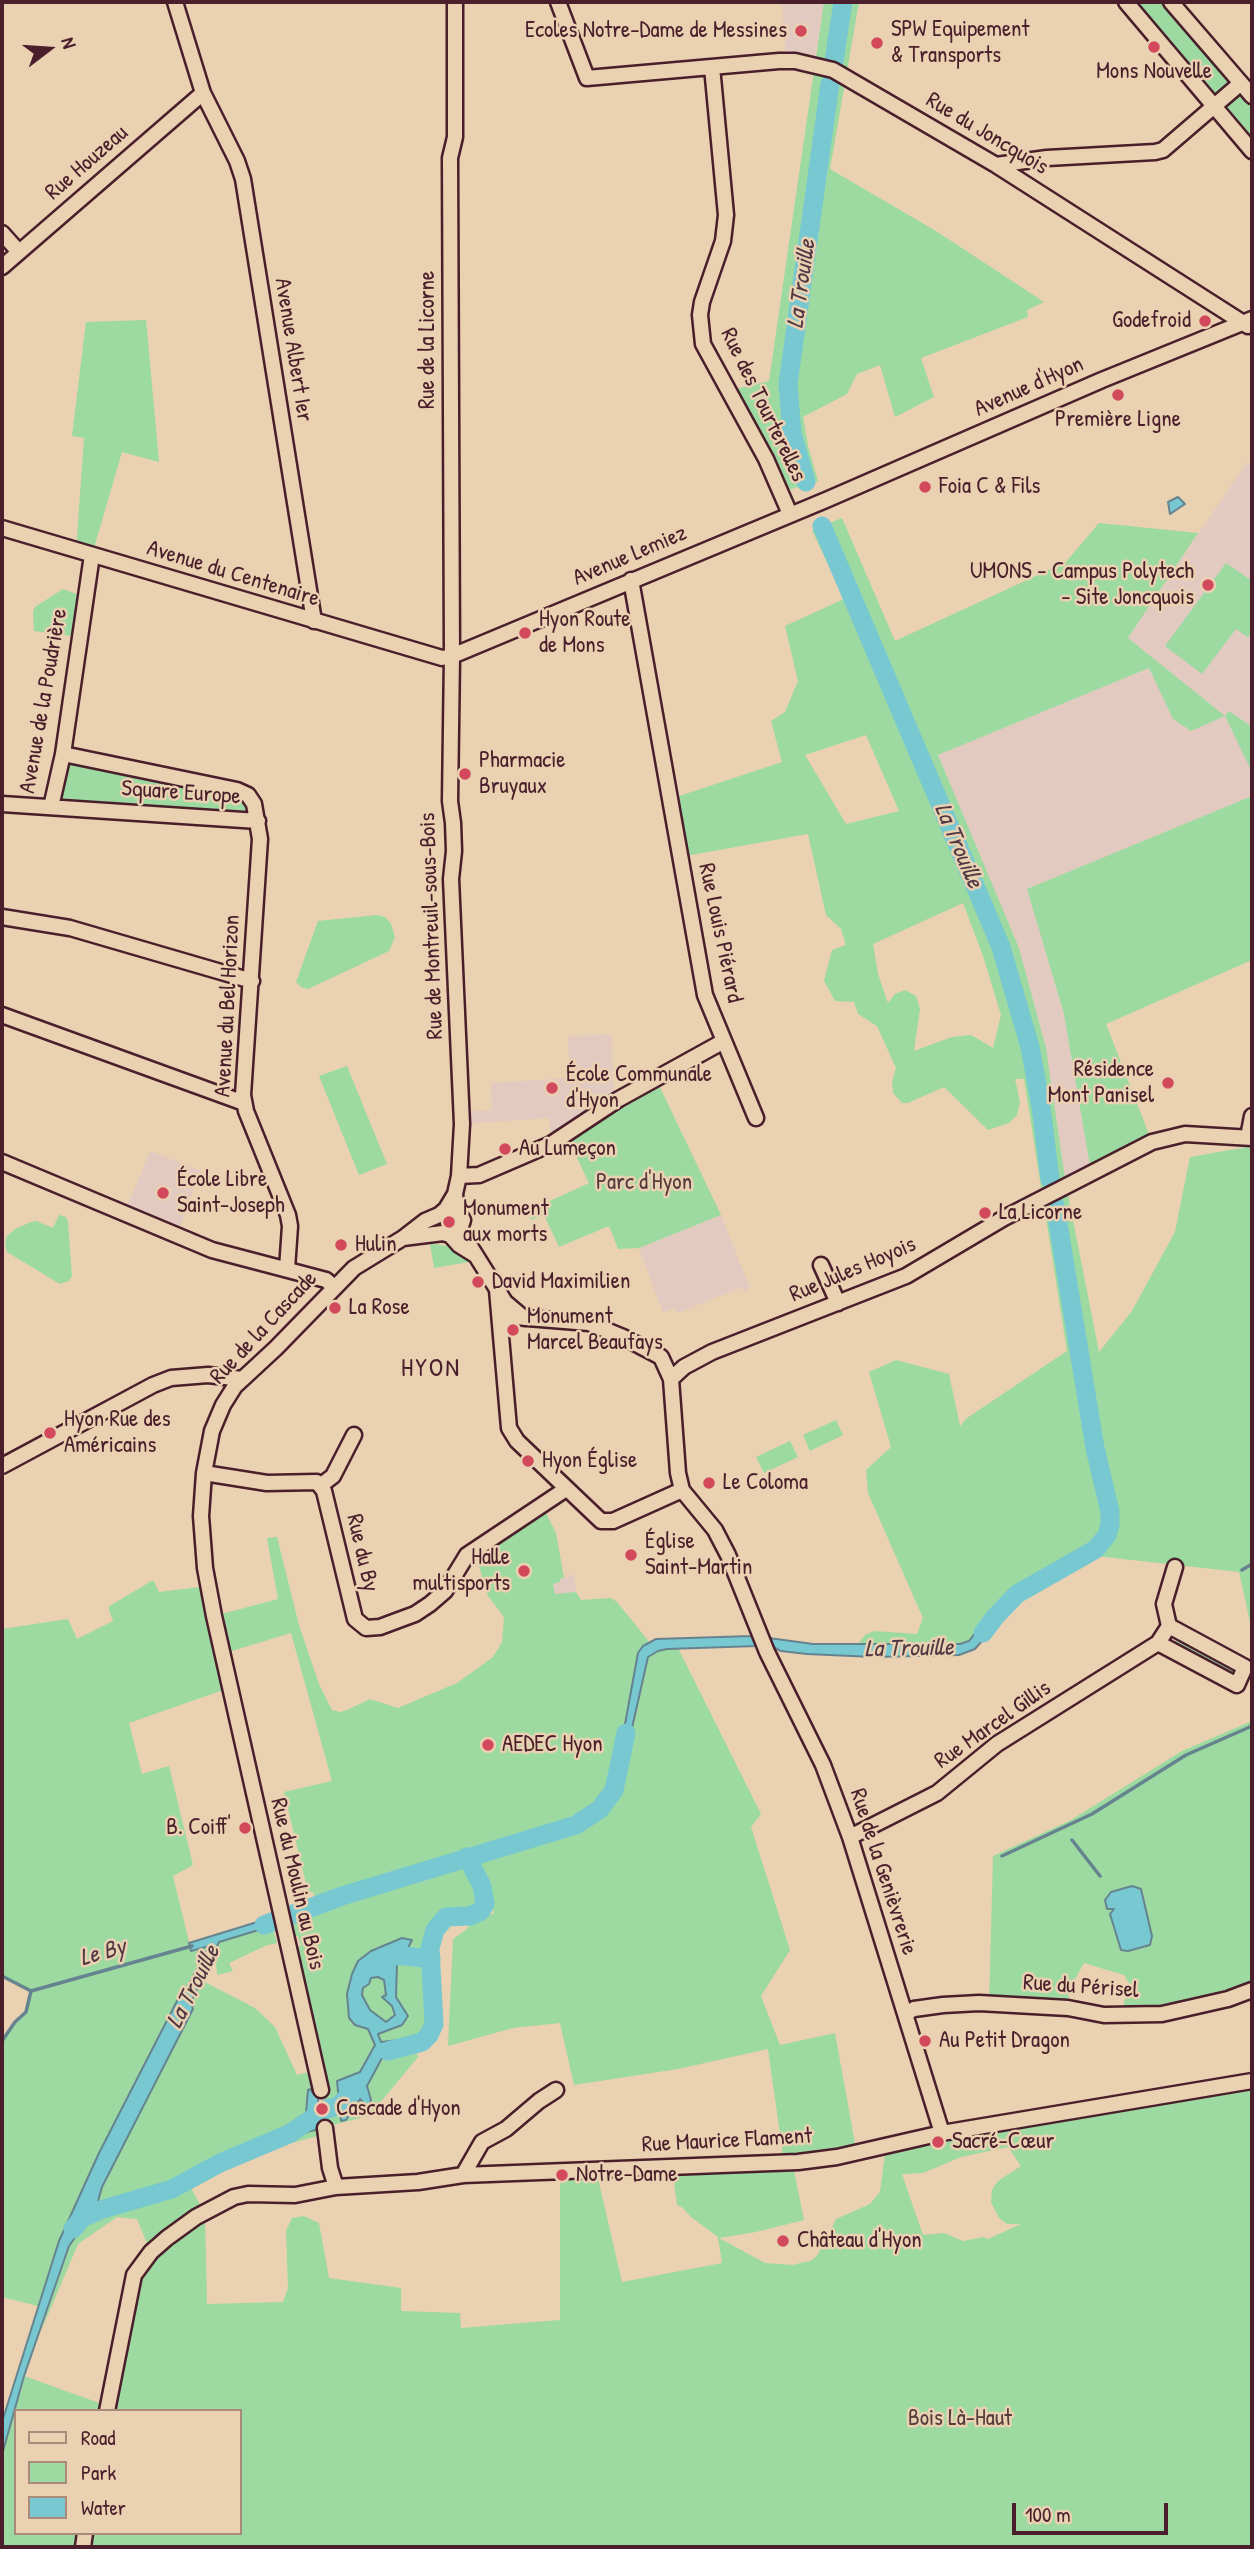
<!DOCTYPE html>
<html>
<head>
<meta charset="utf-8">
<style>
	body { margin:0 }
	#map { position:relative; width:1254px; height:2549px; overflow:hidden; background:#e9d1b1; font-family:"Patrick Hand",sans-serif }
	canvas { display:block }
	.frame { position:absolute; inset:0; border:4px solid #4a1f2b; pointer-events:none }
	.legend { position:absolute; left:14px; top:2409px; width:228px; height:126px; box-sizing:border-box; background:#e9d1b1; border:2px solid #a98a7b; margin:0; padding:9px 12px; list-style:none; font-size:21px; color:#4a1f2b }
	.legend li { display:flex; align-items:center; gap:14px; height:35px }
	.legend b { width:35px; border:2px solid #a98a7b }
	.north { position:absolute; left:14px; top:14px; width:70px; height:70px; -webkit-text-stroke:5px #e9d1b1; paint-order:stroke; rotate:73deg; font-size:19px; font-weight:700; line-height:28px; text-align:center; color:#4a1f2b }
	.north::after { content:''; display:block; margin:auto; width:24px; height:32px; background:#4a1f2b; clip-path:polygon(50% 0,100% 100%,50% 72%,0 100%) }
	.scale { position:absolute; left:1012px; top:2503px; width:156px; height:32px; box-sizing:border-box; border:4px solid #4a1f2b; border-top:0; padding-left:9px; font-size:21px; line-height:24px; white-space:nowrap; color:#4a1f2b; -webkit-text-stroke:5px #e9d1b1; paint-order:stroke }
</style>
</head>
<body>
<div id="map">
<canvas width="1254" height="2549"></canvas>
<div class="frame"></div>
<ul class="legend">
<li><b style="height:9px;background:#e9d1b1"></b>Road</li>
<li><b style="height:19px;background:#9cdaa2"></b>Park</li>
<li><b style="height:19px;background:#78c8d1"></b>Water</li>
</ul>
<div class="north">N</div>
<div class="scale">100 m</div>
</div>
<script>
const g = document.querySelector('canvas').getContext('2d');
g.lineJoin = 'round';
function fillPath(path, color) { g.fillStyle = color; g.fill(path, 'evenodd'); }
const shape = rows => new Path2D(rows.map(r => 'M' + r).join(''));
function trace(path, color, width, dash) { g.strokeStyle = color; g.lineWidth = width; g.lineCap = dash ? 'butt' : 'round'; g.setLineDash(dash || []); g.stroke(path); }
function drawText(font, color, halo, rows, align = 'center') {
  g.font = font + ' "Patrick Hand",sans-serif'; g.lineWidth = 5; g.setLineDash([]); g.textBaseline = 'middle'; g.strokeStyle = halo; g.fillStyle = color; for (const [text, x, y, turn = 0] of rows) {
    g.save(); g.translate(x, y); g.rotate((+turn || 0) * Math.PI / 180); g.textAlign = isNaN(turn) ? turn : align; if (halo) g.strokeText(text, 0, 0); g.fillText(text, 0, 0); g.restore();
  }
}
fillPath(shape([
	[782,2,824,2,814,64,786,60],
	[1247,462,1252,466,1252,796,1027,889,1064,1014,1091,1172,1066,1185,1046,1048,1019,948,938,755,1149,668,1173,719,1191,731,1224,716,1128,638],
	[611,1034,614,1103,551,1144,549,1118,462,1124,462,1112,492,1110,491,1083,570,1078,568,1037],
	[150,1151,201,1171,177,1234,125,1212],
	[721,1215,750,1288,744,1291,742,1287,678,1313,675,1308,663,1313,639,1248],
	[574,1574,576,1592,555,1595,553,1583]
]), '#e2cac1');
fillPath(shape([
	[824,2,859,2,830,169,936,231,1044,302,1027,310,1028,317,921,358,934,397,895,417,880,365,857,374,847,394,803,417,808,446,818,481,788,490,736,389,769,381],
	[1134,2,1164,2,1231,81,1230,87,1220,95,1214,96],
	[1235,96,1241,96,1252,105,1252,143,1225,107,1229,99],
	[146,320,159,462,122,452,92,555,76,550,84,438,72,436,86,322],
	[842,518,895,641,1066,562,1099,523,1198,533,1128,638,1225,716,1229,711,1252,727,1252,772,1225,716,1191,731,1173,719,1149,668,938,755,1019,948,1046,1048,1066,1185,1099,1352,1132,1311,1175,1232,1190,1157,1247,1147,1248,1137,1252,1138,1252,1631,1239,1572,1087,1555,1017,1594,1015,1589,995,1607,969,1641,949,1645,857,1646,865,1635,875,1631,917,1634,923,1618,868,1493,866,1470,891,1447,869,1372,896,1360,949,1374,960,1426,967,1418,1067,1351,1024,1079,1015,1079,1020,1102,1017,1115,1009,1123,988,1130,944,1087,908,1103,902,1103,893,1093,892,1082,896,1068,877,1026,858,1014,854,1002,835,1001,824,981,832,950,846,945,841,929,826,915,808,834,680,857,670,799,782,762,771,721,785,712,798,681,785,626,844,599,812,530],
	[866,735,899,811,846,824,805,755],
	[963,903,983,956,1001,1015,993,1048,971,1035,952,1037,914,1051,920,1009,916,996,905,990,895,994,888,1003,878,974,873,944],
	[1226,563,1252,581,1252,635,1247,637,1236,629,1202,674,1165,646],
	[63,589,79,595,74,634,72,636,34,631,33,611,35,607],
	[63,754,251,799,248,820,51,807],
	[1252,796,1252,960,1106,1024,1152,1142,1091,1172,1064,1014,1027,889],
	[377,915,385,917,391,924,395,937,389,951,308,989,301,987,296,982,318,921],
	[347,1066,387,1164,359,1175,319,1076],
	[656,1079,721,1215,639,1248,618,1249,609,1226,559,1247,544,1215,531,1220,528,1211,589,1183,566,1135],
	[59,1215,66,1217,68,1222,72,1276,69,1281,60,1284,7,1252,5,1243,7,1236,15,1229,31,1222,36,1221,53,1228],
	[430,1243,447,1246,469,1262,434,1268],
	[836,1420,843,1435,810,1451,803,1435],
	[790,1441,798,1457,764,1473,756,1457],
	[545,1511,556,1533,564,1578,560,1579,560,1582,553,1584,555,1594,576,1592,581,1600,611,1598,617,1602,647,1639,651,1646,643,1653,636,1701,648,1657,662,1649,678,1648,761,1814,751,1827,790,1950,761,1996,780,2045,835,2033,856,2149,1252,2081,1252,2547,89,2547,92,2533,240,2533,240,2411,112,2411,135,2293,142,2271,146,2265,194,2222,205,2216,207,2304,283,2302,288,2288,286,2231,292,2218,304,2216,319,2223,329,2278,401,2288,401,2311,460,2313,461,2328,560,2320,560,2172,596,2170,622,2282,722,2263,718,2237,691,2217,683,2208,677,2205,672,2167,784,2163,768,2049,678,2069,574,2085,560,2023,513,2028,448,2046,453,1939,467,1929,470,1923,494,1913,487,1885,473,1861,489,1845,429,1861,314,1896,313,1892,308,1892,284,1792,332,1781,291,1633,222,1654,229,1688,129,1723,142,1774,169,1766,193,1865,173,1876,191,1950,209,1945,181,2000,178,1999,99,2153,59,2241,38,2306,2,2297,2,2041,15,2022,26,2012,31,1992,2,1976,2,1629,68,1619,77,1639,113,1621,108,1607,153,1580,159,1592,208,1586,214,1616,278,1599,267,1538,277,1537,299,1625,319,1684,332,1710,340,1712,347,1710,370,1699,398,1708,457,1683,493,1657,502,1642,504,1617,488,1596,478,1563,471,1553],
	[1008,2147,1021,2166,998,2181,992,2190,991,2202,999,2218,1007,2224,1021,2224,988,2239,984,2237,963,2241,944,2233,923,2235,902,2174,923,2173,961,2157],
	[885,2154,880,2192,870,2204,836,2219,827,2239,816,2257,810,2261,792,2265,765,2263,719,2238,756,2232,804,2220,794,2171],
	[1179,1638,1236,1669,1237,1673,1233,1677,1174,1646,1176,1640],
	[1252,1721,1252,1990,1121,2015,1129,1983,1124,1975,1084,1963,1069,1990,1068,2008,989,2004,993,1856,1071,1820,1182,1751],
	[1115,1908,1150,1945,1128,1951],
	[467,1866,482,1899,479,1907,470,1913,447,1913,427,1932,431,2011,424,2028,413,2039,418,2057,369,2116,328,2126,323,2090,324,2072,293,1948,301,1946,298,1936,290,1937,289,1919],
	[272,1926,277,1943,265,1946,229,1963,233,1971,217,1975,215,1951,219,1942],
	[201,1980,255,2008,275,2027,297,2075,309,2072,311,2077,311,2089,308,2090,306,2113,298,2123,287,2130,165,2188,146,2195,119,2197,96,2208,102,2187],
	[322,2129,321,2135,256,2153,310,2131],
	[190,2186,202,2208,148,2246,137,2219,117,2217,78,2244,41,2331,69,2246,87,2224,112,2210],
	[24,2376,102,2404,101,2411,16,2411,16,2533,80,2533,77,2547,2,2547,2,2455]
]), '#9cdaa2');
const water = shape([
	[1178,497,1185,504,1170,514,1168,502,1178,497],
	[995,1607,1002,1617,975,1649,959,1655,874,1657,807,1654,781,1651,771,1646,769,1638,813,1644,960,1644,969,1641,995,1607],
	[752,1636,757,1646,667,1649,658,1651,648,1657,625,1759,619,1757,638,1653,643,1646,656,1639,752,1636],
	[1132,1886,1141,1889,1152,1936,1150,1945,1128,1951,1121,1950,1110,1914,1114,1909,1107,1909,1105,1900,1111,1892,1132,1886],
	[280,1915,282,1923,219,1942,191,2002,193,2009,102,2187,96,2208,69,2246,24,2376,2,2455,2,2422,59,2241,99,2153,178,1999,181,1999,209,1946,191,1951,189,1943,280,1915],
	[402,1938,412,1940,407,1950,411,1954,407,1959,397,1963,396,1997,408,2016,402,2025,378,2034,381,2042,410,2039,412,2049,382,2058,367,2086,371,2100,368,2108,360,2099,346,2120,341,2121,337,2081,360,2072,375,2045,368,2029,355,2025,349,2018,347,1994,352,1974,358,1961,371,1951,402,1938],
	[378,1977,384,1980,386,1995,382,1997,392,2006,395,2015,386,2022,370,2010,362,1995,363,1988,369,1984,371,1978,378,1977],
	[311,2089,312,2092,317,2091,322,2129,310,2131,256,2153,250,2146,298,2123,306,2113,308,2090,311,2089]
]);
fillPath(water, '#78c8d1');
trace(water, '#66848f', 2);
trace(shape([
	[1242,1570,1252,1564],
	[1072,1840,1100,1876],
	[1002,1856,1092,1814,1186,1755,1252,1726],
	[2,1976,31,1991,192,1946],
	[2,2041,15,2022,26,2012,31,1991]
]), '#66848f', 3.5);
trace(shape([
	[834,61,843,2],
	[806,482,792,433,788,384,830,84],
	[822,526,1001,947,1030,1047,1041,1107,1050,1179],
	[983,1633,995,1617,1017,1594,1096,1549,1107,1535,1110,1525,1110,1512,1095,1448,1055,1205],
	[264,1925,342,1896,576,1825,600,1809,614,1790,626,1733],
	[384,1961,396,1955,431,1959],
	[388,2051,422,2042,429,2035,434,2024,430,1948,435,1930,446,1917,470,1916,481,1911,485,1904,482,1886,467,1857],
	[73,2229,82,2218,100,2210,172,2189,220,2163,289,2134,326,2109,339,2106,355,2088]
]), '#78c8d1', 19);
const minor = shape([
	[175,2,203,93,237,161,243,179,314,621],
	[558,2,587,78,779,61,795,61,833,70,996,165,1248,326],
	[1126,2,1252,151],
	[1171,2,1252,96],
	[712,67,726,215,723,241,702,302,700,315,703,344,766,459,790,514],
	[996,165,1047,158,1155,152,1163,150,1241,83],
	[2,233,19,252],
	[2,267,203,93],
	[2,528,442,658,452,656,826,500,1102,380,1252,319],
	[631,580,705,995,756,1118],
	[63,754,237,790,248,795,254,804,260,839,243,1095,246,1111,288,1215,290,1226,287,1269],
	[2,804,258,821],
	[51,807,63,754,92,555],
	[2,917,70,928,252,981],
	[2,1015,244,1103],
	[1248,1137,1252,1116],
	[2,1162,212,1250,326,1280,334,1287],
	[459,1176,479,1175,551,1144,619,1099,724,1041],
	[460,1230,505,1302,524,1318],
	[450,1235,460,1230,463,1220,457,1211,455,1194,459,1176,462,1124,451,879,454,851,453,823,450,801,452,656,450,158,455,137,455,2],
	[403,1238,443,1233,450,1235,459,1245,475,1255],
	[821,1265,838,1303],
	[497,1290,509,1428,517,1441,601,1521,613,1521,682,1490],
	[501,1329,510,1318,515,1317,589,1323,623,1337,661,1357,671,1379,678,1473,682,1490,715,1530,728,1555,767,1652,823,1765,850,1837,942,2133],
	[671,1379,684,1367,712,1352,906,1276,1004,1218,1152,1142,1185,1134,1252,1138],
	[2,1466,153,1385,171,1378,208,1375,242,1379],
	[204,1473,267,1483,317,1482,324,1491,355,1619,366,1628,380,1627,396,1621,415,1614,430,1604,445,1591,467,1555,566,1489],
	[320,1486,333,1476,354,1435],
	[1158,1643,1237,1685,1245,1667,1169,1626],
	[850,1837,937,1793,997,1744,1158,1643,1169,1626,1164,1604,1175,1567],
	[905,2014,914,2009,943,2005,979,2003,1068,2008,1104,2015,1162,2014,1228,1999,1252,1990],
	[321,2090,214,1616,205,1568,201,1516,204,1473,212,1431,223,1405,235,1386,276,1348,354,1268,403,1238,425,1221,439,1215,446,1209,455,1194],
	[325,2128,330,2168,336,2187],
	[463,2175,482,2142,506,2129,539,2101,556,2090],
	[107,2411,134,2275,151,2252,167,2238,196,2217,234,2197,248,2194,295,2195,336,2187,418,2182,463,2175,798,2162,837,2157,942,2133,1252,2081],
	[83,2547,85,2533]
]);
trace(minor, '#4a1f2b', 19);
trace(minor, '#e9d1b1', 14);
for (const [x, y, r, color] of [
	[801,31,7,"#d1495b"],
	[877,43,7,"#d1495b"],
	[1154,47,7,"#d1495b"],
	[1205,321,7,"#d1495b"],
	[1118,395,7,"#d1495b"],
	[925,487,7,"#d1495b"],
	[1208,585,7,"#d1495b"],
	[525,633,7,"#d1495b"],
	[465,774,7,"#d1495b"],
	[1168,1083,7,"#d1495b"],
	[552,1088,7,"#d1495b"],
	[505,1149,7,"#d1495b"],
	[163,1193,7,"#d1495b"],
	[985,1213,7,"#d1495b"],
	[449,1222,7,"#d1495b"],
	[341,1245,7,"#d1495b"],
	[478,1282,7,"#d1495b"],
	[335,1308,7,"#d1495b"],
	[513,1330,7,"#d1495b"],
	[50,1433,7,"#d1495b"],
	[528,1461,7,"#d1495b"],
	[709,1483,7,"#d1495b"],
	[631,1555,7,"#d1495b"],
	[524,1571,7,"#d1495b"],
	[488,1745,7,"#d1495b"],
	[245,1828,7,"#d1495b"],
	[925,2041,7,"#d1495b"],
	[322,2109,7,"#d1495b"],
	[938,2142,7,"#d1495b"],
	[562,2175,7,"#d1495b"],
	[783,2241,7,"#d1495b"]
]) { const dot = new Path2D(); dot.arc(x, y, r, 0, 2 * Math.PI); g.fillStyle = color; g.fill(dot); trace(dot, '#e9d1b1', 2.5); }
drawText('23px', '#4a1f2b', '#e9d1b1', [
	["SPW Equipement",891,30],
	["& Transports",891,56],
	["Ecoles Notre-Dame de Messines",787,31,"right"],
	["Mons Nouvelle",1154,72,"center"],
	["Godefroid",1191,321,"right"],
	["Première Ligne",1118,420,"center"],
	["Foia C & Fils",939,487],
	["UMONS - Campus Polytech",1194,572,"right"],
	["- Site Joncquois",1194,598,"right"],
	["Hyon Route",539,620],
	["de Mons",539,646],
	["Pharmacie",479,761],
	["Bruyaux",479,787],
	["Résidence",1154,1070,"right"],
	["Mont Panisel",1154,1096,"right"],
	["École Communale",566,1075],
	["d'Hyon",566,1101],
	["Au Lumeçon",519,1149],
	["École Libre",177,1180],
	["Saint-Joseph",177,1206],
	["Monument",463,1209],
	["aux morts",463,1235],
	["La Licorne",999,1213],
	["Hulin",355,1245],
	["David Maximilien",492,1282],
	["La Rose",349,1308],
	["Monument",527,1317],
	["Marcel Beaufays",527,1343],
	["Hyon Rue des",64,1420],
	["Américains",64,1446],
	["Hyon Église",542,1461],
	["Le Coloma",723,1483],
	["Église",645,1542],
	["Saint-Martin",645,1568],
	["Halle",510,1558,"right"],
	["multisports",510,1584,"right"],
	["AEDEC Hyon",502,1745],
	["B. Coiff'",231,1828,"right"],
	["Au Petit Dragon",939,2041],
	["Cascade d'Hyon",336,2109],
	["Sacré-Cœur",952,2142],
	["Notre-Dame",576,2175],
	["Château d'Hyon",797,2241]
], 'left');
drawText('23px', '#4a1f2b', '#e9d1b1', [
	["Rue du Joncquois",987,134,31],
	["Rue Houzeau",87,163,-41],
	["Rue de la Licorne",428,340,-90],
	["Avenue Albert Ier",293,350,81],
	["Avenue d'Hyon",1029,387,-24],
	["Rue des Tourterelles",763,405,64],
	["Avenue Lemiez",630,556,-23],
	["Avenue du Centenaire",233,574,17],
	["Avenue de la Poudrière",44,701,-80],
	["Square Europe",181,793,4],
	["Rue de Montreuil-sous-Bois",432,926,-92],
	["Rue Louis Piérard",720,933,78],
	["Avenue du Bel Horizon",228,1006,-87],
	["Rue Jules Hoyois",853,1270,-23],
	["Rue de la Cascade",264,1328,-47],
	["Rue du By",362,1553,77],
	["Rue Marcel Gillis",993,1725,-35],
	["Rue de la Genièvrerie",883,1872,72],
	["Rue du Moulin au Bois",297,1884,77],
	["Rue du Périsel",1081,1987,4],
	["Rue Maurice Flament",727,2141,-3]
]);
drawText('23px', '#563b3d', '#e9d1b1', [
	["Parc d'Hyon",644,1183],
	["Bois Là-Haut",960,2419]
]);
drawText('italic 24px', '#513844', '#e9d1b1', [
	["La Trouille",802,284,-82],
	["La Trouille",958,846,67],
	["La Trouille",909,1649,-1],
	["Le By",103,1953,-16],
	["La Trouille",194,1987,-63]
]);
g.letterSpacing = '2px';
drawText('26px', '#4a1f2b', '#e9d1b1', [
	["HYON",431,1369]
]);
g.letterSpacing = '0px';
</script>
</body>
</html>
